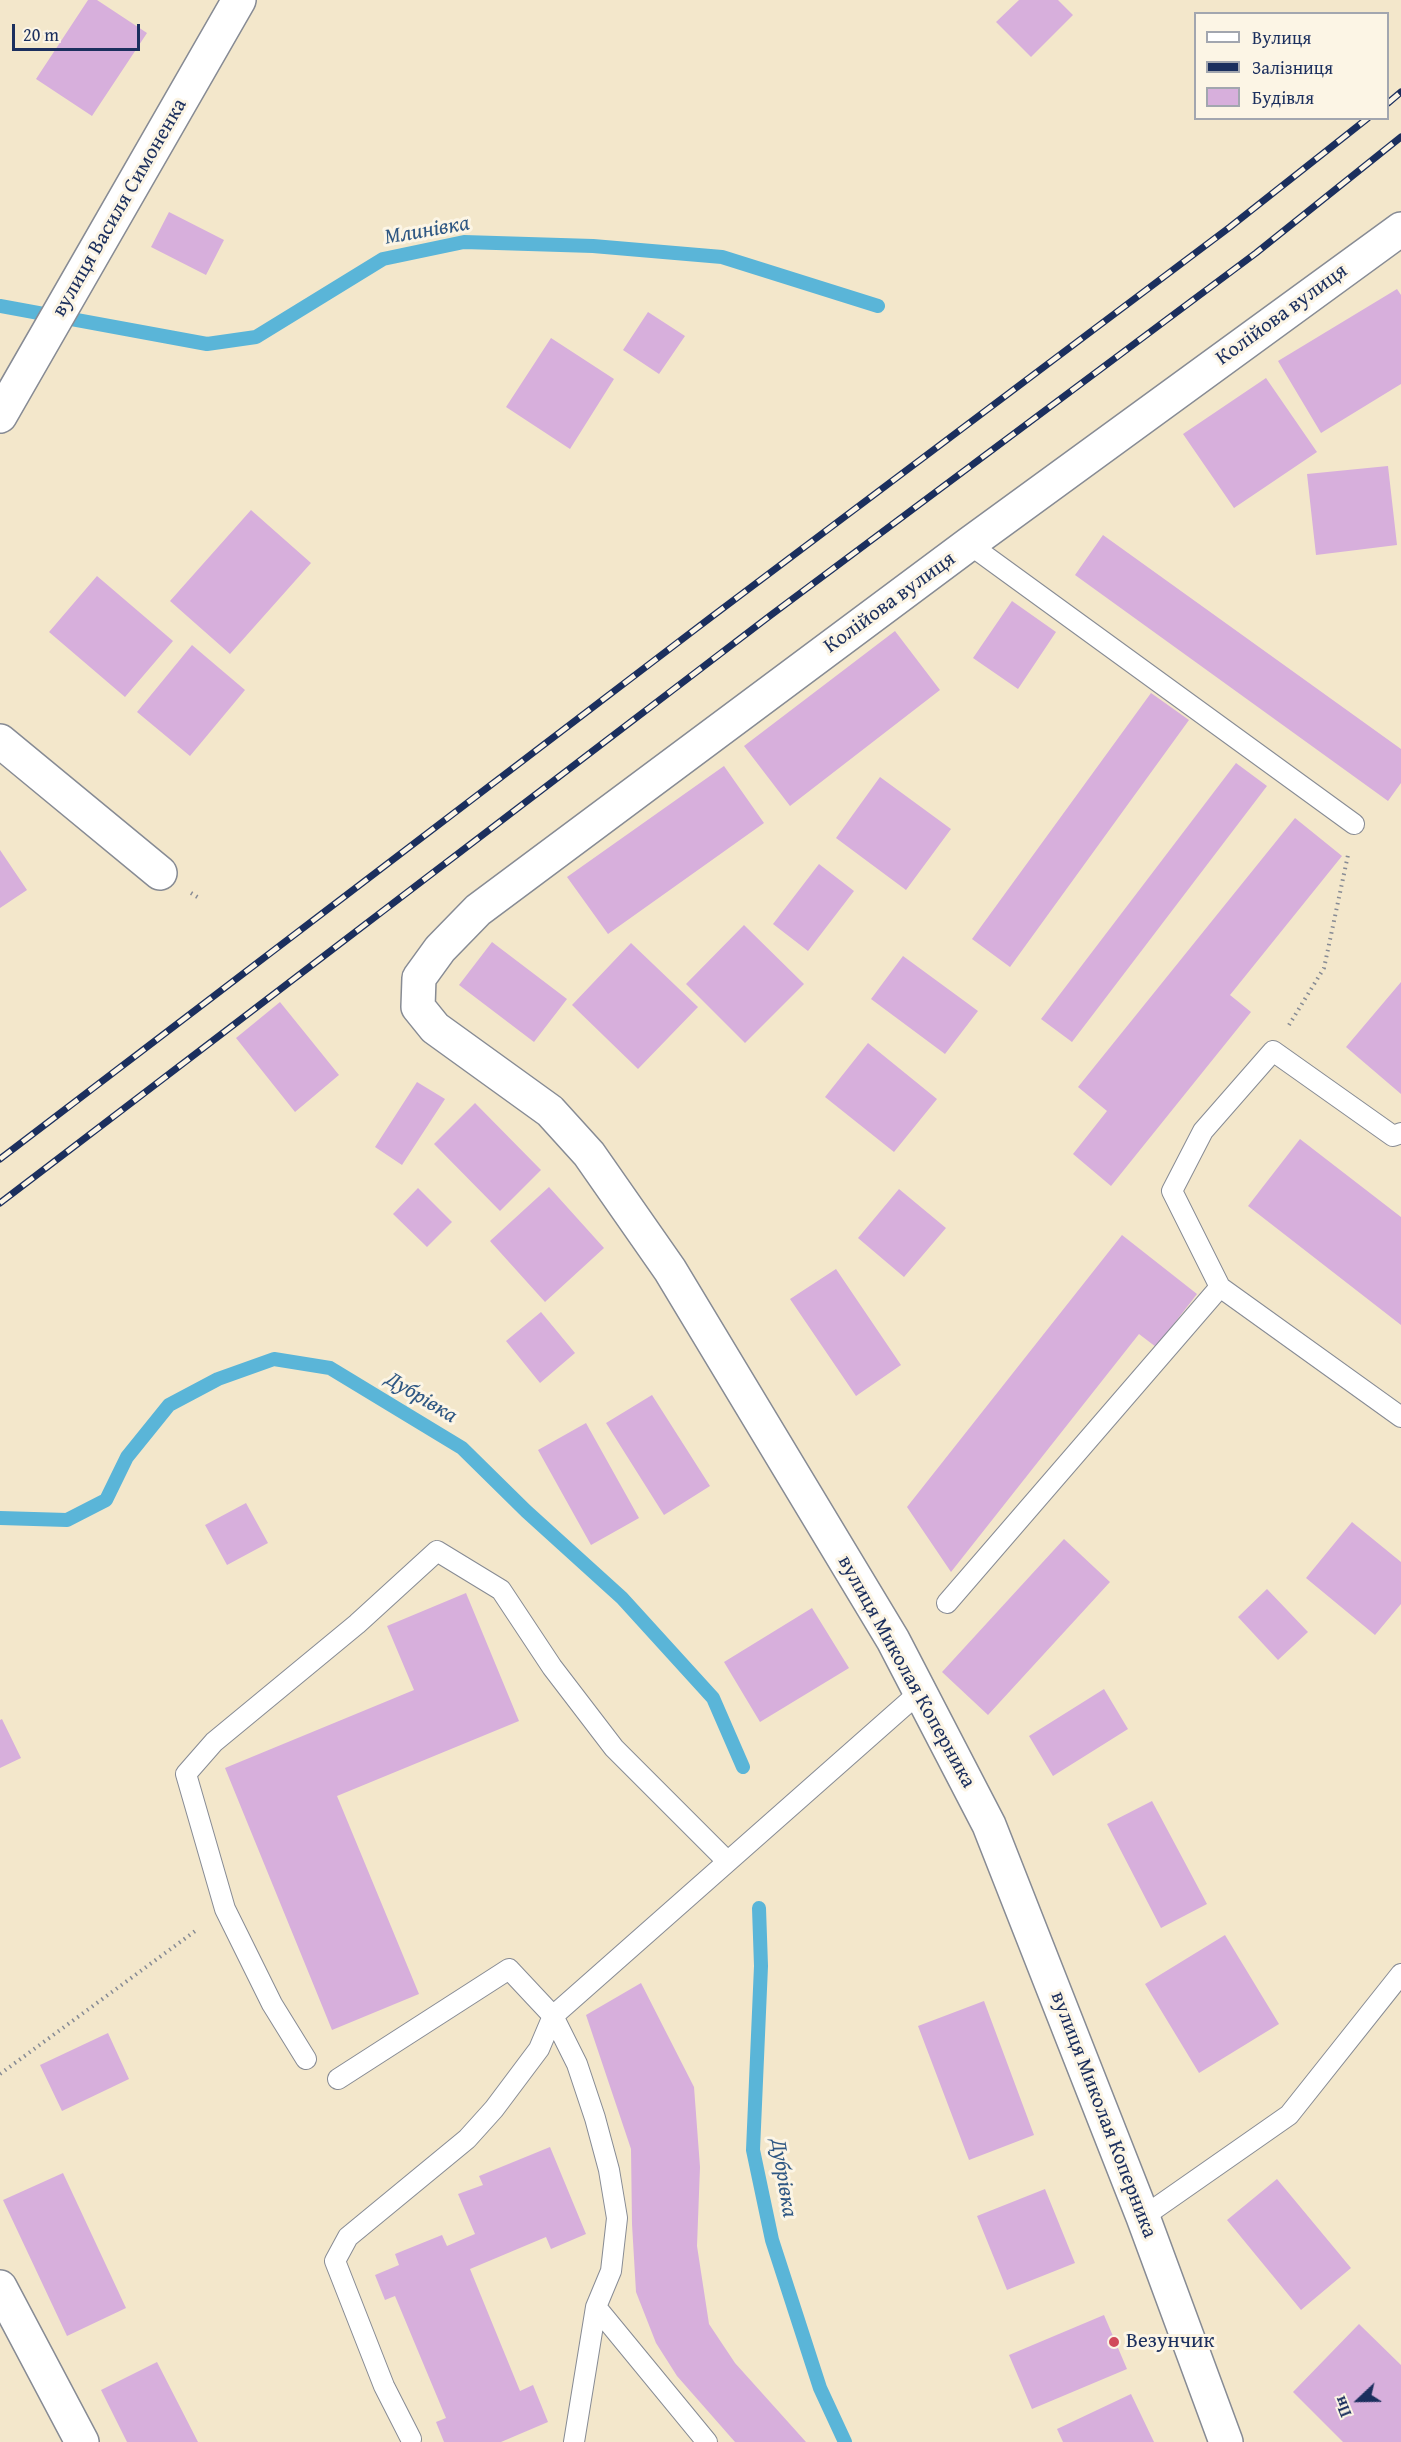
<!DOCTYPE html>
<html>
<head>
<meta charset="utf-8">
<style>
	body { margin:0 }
	#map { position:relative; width:1401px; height:2442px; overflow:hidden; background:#f3e7cb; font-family:"Gentium Book Plus",serif }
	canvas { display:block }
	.legend { position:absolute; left:1194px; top:12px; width:195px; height:108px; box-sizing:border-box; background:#fcf5e5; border:2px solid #a2a6af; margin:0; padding:8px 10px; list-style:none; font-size:18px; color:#1b2f5e }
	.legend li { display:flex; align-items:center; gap:12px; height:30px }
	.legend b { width:30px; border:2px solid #a2a6af }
	.north { position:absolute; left:1329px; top:2370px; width:60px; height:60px; -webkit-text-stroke:4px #fcf5e5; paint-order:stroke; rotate:248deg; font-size:16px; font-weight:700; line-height:24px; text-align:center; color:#1b2f5e }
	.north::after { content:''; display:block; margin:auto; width:21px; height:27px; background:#1b2f5e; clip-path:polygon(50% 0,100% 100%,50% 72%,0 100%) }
	.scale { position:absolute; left:12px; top:24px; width:128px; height:27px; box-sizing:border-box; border:3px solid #1b2f5e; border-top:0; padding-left:8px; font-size:18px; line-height:21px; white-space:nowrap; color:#1b2f5e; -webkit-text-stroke:4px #fcf5e5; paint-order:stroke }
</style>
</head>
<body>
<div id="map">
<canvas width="1401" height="2442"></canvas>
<ul class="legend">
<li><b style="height:8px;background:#fff"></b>Вулиця</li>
<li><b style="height:8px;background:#1b2f5e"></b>Залізниця</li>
<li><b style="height:16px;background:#d7afdc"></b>Будівля</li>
</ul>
<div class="north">Пн</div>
<div class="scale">20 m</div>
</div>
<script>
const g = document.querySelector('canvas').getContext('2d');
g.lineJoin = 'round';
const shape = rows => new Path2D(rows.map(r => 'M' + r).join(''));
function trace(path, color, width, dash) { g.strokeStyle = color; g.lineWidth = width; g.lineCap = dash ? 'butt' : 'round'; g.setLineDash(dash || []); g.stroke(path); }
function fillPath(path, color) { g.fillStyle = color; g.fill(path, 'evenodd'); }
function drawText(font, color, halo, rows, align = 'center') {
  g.font = font + ' "Gentium Book Plus",serif'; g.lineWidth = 6; g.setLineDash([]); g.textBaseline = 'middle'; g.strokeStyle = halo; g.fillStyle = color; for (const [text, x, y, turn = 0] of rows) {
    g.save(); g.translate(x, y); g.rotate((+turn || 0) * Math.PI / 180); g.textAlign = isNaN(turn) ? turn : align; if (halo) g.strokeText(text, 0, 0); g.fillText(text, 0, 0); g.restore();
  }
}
trace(shape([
	[0,306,207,344,256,337,383,259,464,242,593,246,722,257,878,306],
	[0,1518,67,1520,106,1500,127,1457,169,1405,218,1379,274,1359,330,1368,462,1448,526,1511,622,1598,713,1698,743,1767],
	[759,1908,761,1966,753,2150,772,2240,820,2388,845,2442]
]), '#5ab5d8', 14);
fillPath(shape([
	[88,0,97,0,147,33,92,116,36,79],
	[1019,0,1058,0,1073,15,1031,57,996,22],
	[169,212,224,240,206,275,151,247],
	[1397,289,1401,295,1401,384,1321,433,1278,361],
	[648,312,685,336,659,374,623,350],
	[551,338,614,379,570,449,506,407],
	[1266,378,1317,452,1234,508,1183,434],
	[1388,466,1397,545,1316,555,1307,474],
	[251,510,311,563,230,654,170,601],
	[1103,535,1401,749,1401,783,1388,801,1075,575],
	[97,576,173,641,125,697,49,632],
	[1012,601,1056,632,1018,689,973,658],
	[895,631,940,690,790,806,744,746],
	[192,645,245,690,190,756,137,712],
	[1151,693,1189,720,1010,967,972,939],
	[1236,763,1267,786,1072,1042,1041,1019],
	[724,766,764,823,608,934,567,877],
	[880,777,951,829,906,890,836,838],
	[1295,818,1342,856,1230,995,1251,1012,1111,1186,1073,1154,1107,1111,1078,1087],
	[0,850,27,890,0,908],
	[819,864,854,891,808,951,773,924],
	[744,925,804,984,745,1043,686,984],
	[492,942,567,999,534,1042,459,985],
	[631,943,698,1007,638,1069,572,1005],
	[903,956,978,1011,945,1054,871,999],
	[1401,982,1401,1094,1346,1047],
	[280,1002,339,1075,295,1112,236,1038],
	[868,1043,937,1099,894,1152,825,1097],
	[417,1082,445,1099,402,1165,375,1147],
	[475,1103,541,1170,500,1211,434,1144],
	[1300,1139,1401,1217,1401,1325,1248,1206],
	[549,1187,604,1248,545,1302,490,1241],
	[418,1188,452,1222,427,1247,393,1214],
	[899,1189,946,1228,904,1277,858,1238],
	[1122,1235,1197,1294,1156,1347,1139,1334,951,1572,907,1507],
	[836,1269,901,1365,856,1396,790,1299],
	[541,1312,575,1353,540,1383,506,1341],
	[652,1395,710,1486,664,1515,606,1423],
	[586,1423,639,1518,591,1545,538,1450],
	[246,1503,268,1543,227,1565,205,1525],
	[1352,1522,1401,1562,1401,1604,1375,1635,1306,1578],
	[1064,1539,1110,1582,988,1715,942,1672],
	[1267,1589,1308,1632,1278,1660,1238,1617],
	[466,1593,519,1721,337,1796,419,1994,332,2030,225,1768,414,1690,387,1626],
	[812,1608,849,1668,760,1722,724,1662],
	[1104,1689,1128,1729,1053,1776,1029,1736],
	[2,1719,21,1758,0,1768,0,1720],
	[1152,1801,1207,1904,1161,1928,1107,1824],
	[1225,1935,1279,2024,1199,2073,1145,1984],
	[641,1983,694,2087,700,2167,697,2246,709,2324,735,2363,806,2442,735,2442,677,2376,656,2343,636,2292,632,2224,631,2149,586,2015],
	[984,2001,1034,2135,969,2160,918,2026],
	[108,2033,129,2079,62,2111,40,2065],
	[550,2147,586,2234,551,2249,546,2237,470,2269,520,2391,533,2385,548,2422,501,2442,444,2442,436,2422,446,2418,395,2296,385,2300,375,2275,399,2265,395,2254,442,2235,447,2246,475,2234,458,2194,483,2185,479,2176],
	[63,2173,126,2308,67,2336,3,2200],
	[1277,2179,1351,2268,1301,2310,1227,2220],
	[1045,2189,1075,2263,1007,2290,977,2216],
	[1104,2315,1127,2369,1032,2409,1009,2355],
	[1359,2324,1401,2365,1401,2442,1343,2442,1293,2392],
	[157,2362,198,2442,127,2442,101,2390],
	[1131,2394,1154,2442,1063,2442,1057,2429]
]), '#d7afdc');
const lane = shape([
	[969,544,1354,824],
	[1220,1287,1172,1191,1203,1131,1273,1051,1393,1136,1401,1133],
	[947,1603,1220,1287,1401,1417],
	[306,2059,272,2004,225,1909,186,1774,214,1742,357,1624,437,1551,501,1590,552,1667,614,1748,727,1861],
	[338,2079,509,1969,553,2016,539,2049,494,2109,467,2139,348,2237,335,2261,384,2386,411,2439],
	[1143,2217,1289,2115,1401,1974],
	[596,2307,707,2442],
	[574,2442,596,2307,611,2271,617,2218,609,2170,595,2118,577,2064,553,2016,921,1691]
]);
const street = shape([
	[0,416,239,0],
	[0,741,160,873],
	[0,2287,82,2442],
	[1226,2442,1143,2217,989,1825,893,1640,670,1270,589,1154,550,1111,435,1028,418,1007,419,978,440,949,478,910,969,544,1401,229]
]);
trace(lane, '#878b94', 22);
trace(street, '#878b94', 36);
trace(shape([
	[191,893,199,898],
	[1289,1025,1324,968,1348,855],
	[0,2074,198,1929]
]), '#878b94', 4, [1.5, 4.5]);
trace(lane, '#fff', 20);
trace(street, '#fff', 33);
const rail = shape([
	[1388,103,1401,92],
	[0,1159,710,618,1230,227,1368,118],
	[0,1203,771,615,1256,253,1401,137]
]);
trace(rail, '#1b2f5e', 7);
trace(rail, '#fcf5e5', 4.5, [14]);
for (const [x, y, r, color] of [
	[1114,2342,6,"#d1495b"]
]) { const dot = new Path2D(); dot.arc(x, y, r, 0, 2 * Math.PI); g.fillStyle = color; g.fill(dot); trace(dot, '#fcf5e5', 2); }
drawText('21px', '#1b2f5e', '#fcf5e5', [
	["вулиця Василя Симоненка",120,208,-60],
	["Колійова вулиця",1282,315,-36],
	["Колійова вулиця",890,603,-36],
	["вулиця Миколая Коперника",906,1672,61],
	["вулиця Миколая Коперника",1103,2115,69]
]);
drawText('21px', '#1b2f5e', '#fcf5e5', [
	["Везунчик",1126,2342]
], 'left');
drawText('italic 22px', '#2e5783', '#fcf5e5', [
	["Млинівка",427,231,-10],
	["Дубрівка",421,1398,31],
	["Дубрівка",783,2178,81]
]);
</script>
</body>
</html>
